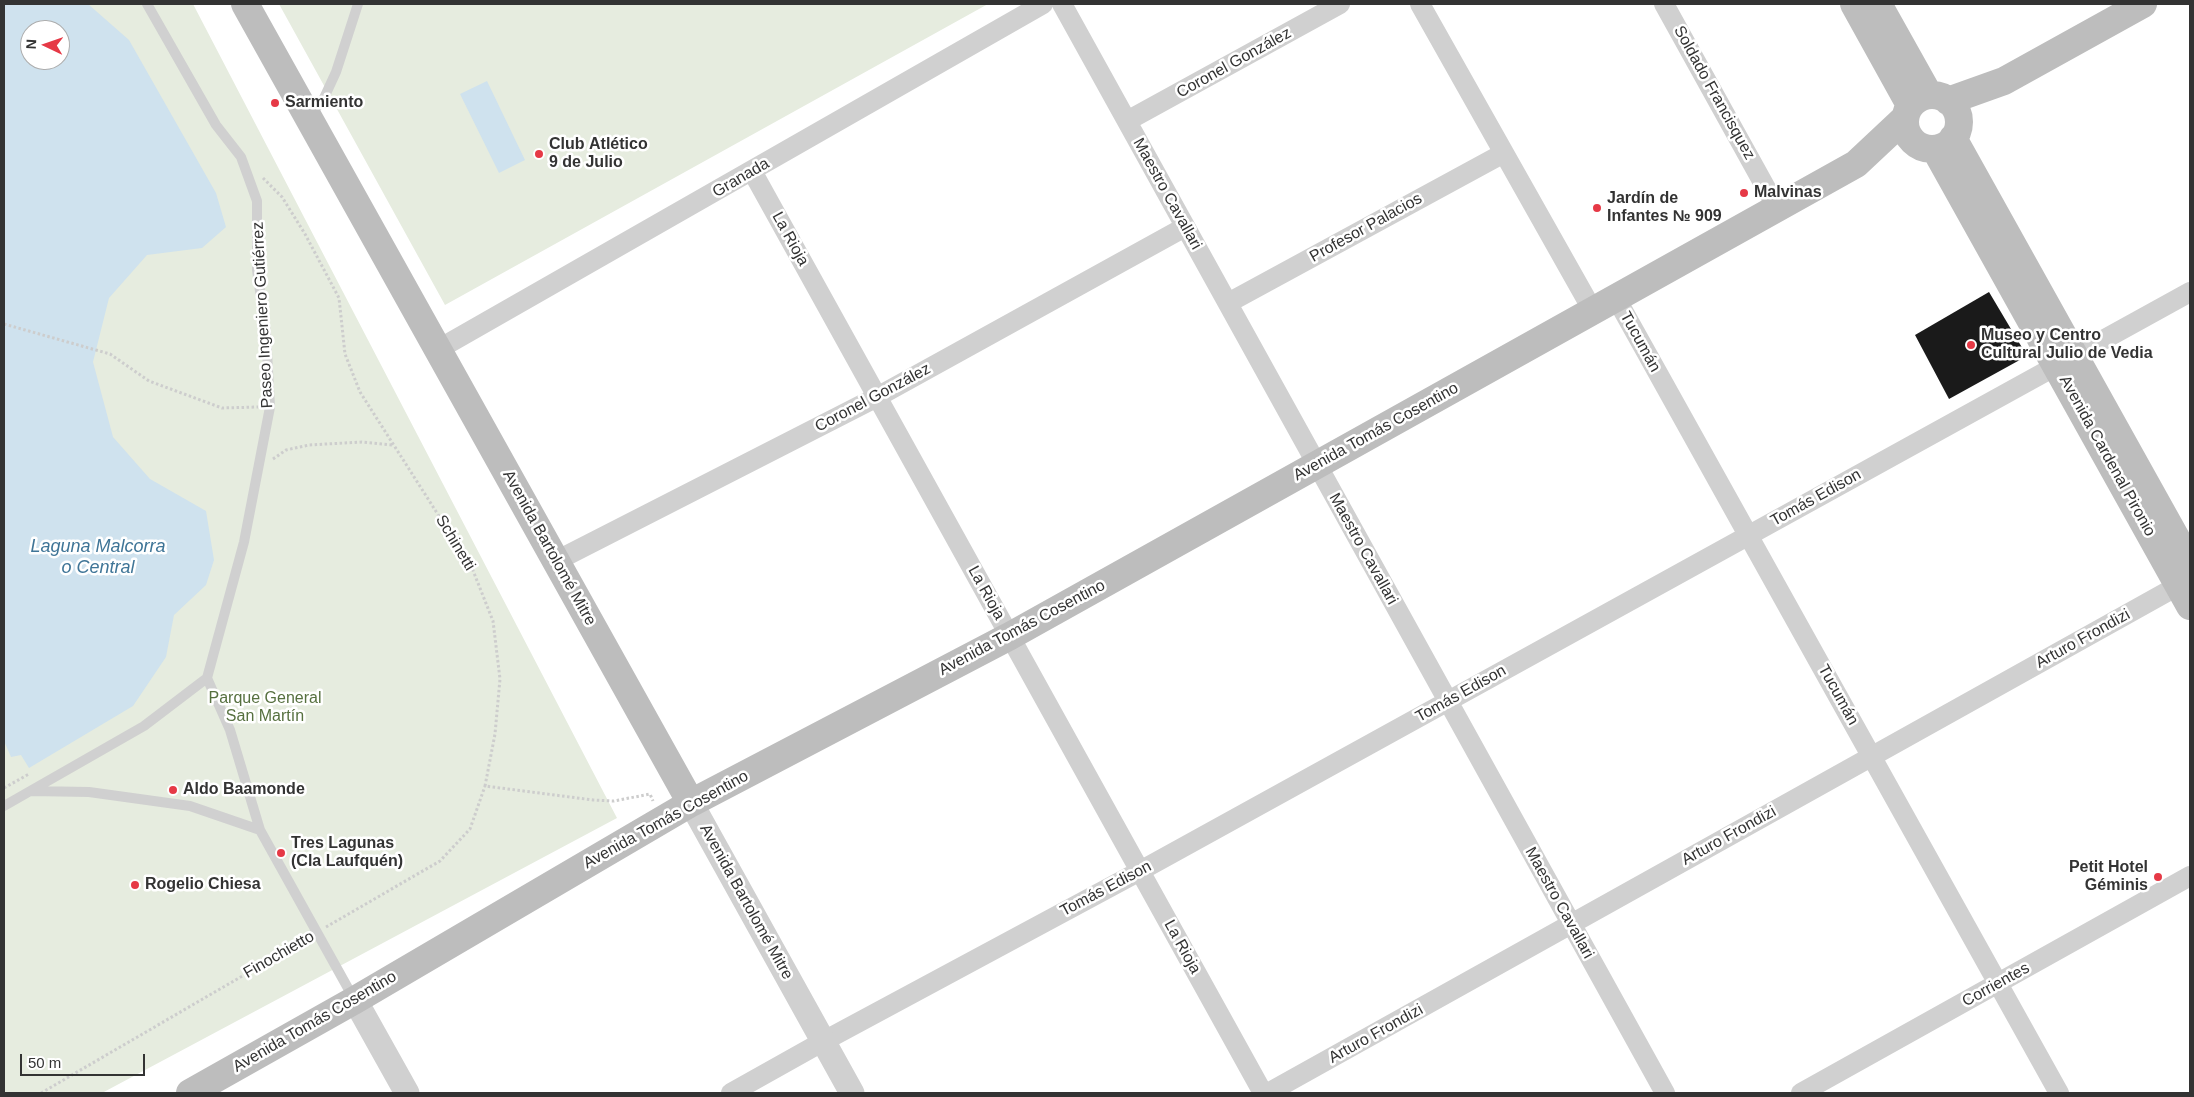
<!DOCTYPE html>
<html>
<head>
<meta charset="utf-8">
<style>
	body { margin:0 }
	#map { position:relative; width:2194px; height:1097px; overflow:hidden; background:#fff; font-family:Helvetica,sans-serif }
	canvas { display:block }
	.frame { position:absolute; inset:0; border:5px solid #333; pointer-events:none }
	.north { position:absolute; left:20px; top:20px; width:50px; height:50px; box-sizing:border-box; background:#fff; border:1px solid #adadad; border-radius:50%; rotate:273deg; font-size:14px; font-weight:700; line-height:20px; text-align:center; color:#333 }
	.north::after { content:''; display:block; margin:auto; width:18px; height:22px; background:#e63946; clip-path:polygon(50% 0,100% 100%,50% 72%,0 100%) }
	.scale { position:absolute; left:20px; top:1054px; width:125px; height:22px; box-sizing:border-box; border:2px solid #333; border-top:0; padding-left:6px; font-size:15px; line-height:18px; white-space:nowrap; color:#333; -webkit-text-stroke:4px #fff; paint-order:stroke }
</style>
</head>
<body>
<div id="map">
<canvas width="2194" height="1097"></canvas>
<div class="frame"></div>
<div class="north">N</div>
<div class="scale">50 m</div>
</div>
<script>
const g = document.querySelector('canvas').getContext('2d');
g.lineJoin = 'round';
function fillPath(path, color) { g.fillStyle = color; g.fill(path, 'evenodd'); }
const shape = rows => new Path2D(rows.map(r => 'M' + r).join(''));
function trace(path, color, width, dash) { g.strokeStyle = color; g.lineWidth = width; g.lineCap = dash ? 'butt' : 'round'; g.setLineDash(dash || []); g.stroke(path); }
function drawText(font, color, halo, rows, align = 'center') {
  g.font = font + ' Helvetica,sans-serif'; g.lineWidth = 5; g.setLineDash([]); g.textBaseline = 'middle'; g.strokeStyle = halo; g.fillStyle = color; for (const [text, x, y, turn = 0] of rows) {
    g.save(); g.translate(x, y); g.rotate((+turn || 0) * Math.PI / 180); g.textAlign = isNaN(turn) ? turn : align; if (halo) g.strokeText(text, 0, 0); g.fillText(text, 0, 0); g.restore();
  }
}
fillPath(shape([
	[4,4,193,4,617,818,102,1093,4,1093],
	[30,30,60,30,60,60,30,60],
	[279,4,988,4,445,305]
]), '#e6ecdf');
fillPath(shape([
	[4,4,88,4,129,40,216,193,226,227,202,248,147,255,109,298,93,362,113,437,150,479,206,511,214,560,206,585,174,615,166,657,133,706,29,768,21,755,11,757,4,741],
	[30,30,60,30,60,60,30,60],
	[487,81,525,160,499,173,460,94]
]), '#cfe2ee');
fillPath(shape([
	[1989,292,2027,356,1949,399,1915,335]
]), '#1a1a1a');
trace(shape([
	[263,178,282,197,305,234,339,298,345,354,360,392,472,568,493,621,500,679,495,734,485,786,593,800,614,801,650,794,653,801],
	[4,324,110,354,149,381,222,408,258,407],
	[273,459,286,450,309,445,362,442,393,445],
	[4,788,29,774],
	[326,927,440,861,470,829,485,786],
	[41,1093,306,939]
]), '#cdcdcd', 3, [2.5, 2.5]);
trace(shape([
	[310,115,324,98,336,72,358,4],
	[207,678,230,730,260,830,354,999],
	[31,791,89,792,190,806,260,830],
	[4,806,144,726,207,678,244,542,270,407,266,333,257,270,257,201,241,157,216,125,147,4]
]), '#d0d0d0', 10);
trace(shape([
	[1062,4,1665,1093],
	[1420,4,1593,311],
	[1664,4,1777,208],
	[1127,121,1340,4],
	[752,171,1263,1093],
	[1616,298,2059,1093],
	[1228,303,1504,153],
	[437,350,1043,4],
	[556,561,877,397,1185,227],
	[731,1093,822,1042,1140,871,2190,292],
	[1268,1093,2190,579],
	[1801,1093,2190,876]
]), '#d0d0d0', 20);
trace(shape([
	[691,803,852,1093],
	[355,1000,407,1093]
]), '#d0d0d0', 25);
trace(shape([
	[245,4,691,803],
	[1854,4,1910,105],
	[1878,4,1929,95],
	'1905 122a27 27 0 1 1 54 0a27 27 0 1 1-54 0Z',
	[1948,101,2004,81,2143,4],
	[1953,138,2190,563],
	[1935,149,2190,606],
	[190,1093,355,1000,691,803,1010,636,1856,164,1904,119]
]), '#bdbdbd', 28);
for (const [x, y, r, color] of [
	[275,103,5,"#e63946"],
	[539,154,5,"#e63946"],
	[1744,193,5,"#e63946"],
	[1597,208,5,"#e63946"],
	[1971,345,5,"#e63946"],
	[173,790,5,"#e63946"],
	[281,853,5,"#e63946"],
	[2158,877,5,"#e63946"],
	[135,885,5,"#e63946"]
]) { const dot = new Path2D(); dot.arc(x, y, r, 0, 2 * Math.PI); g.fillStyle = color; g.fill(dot); trace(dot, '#fff', 2); }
drawText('16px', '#333', '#fff', [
	["Coronel González",1234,63,-29],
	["Soldado Francisquez",1714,93,61],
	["Granada",741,178,-30],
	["Maestro Cavallari",1167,194,61],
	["Profesor Palacios",1366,228,-29],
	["La Rioja",790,239,61],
	["Paseo Ingeniero Gutiérrez",263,315,-93],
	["Tucumán",1640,342,61],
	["Coronel González",873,398,-28],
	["Avenida Tomás Cosentino",1376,432,-29],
	["Avenida Cardenal Pironio",2107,456,61],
	["Tomás Edison",1816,498,-29],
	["Schinetti",455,543,59],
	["Avenida Bartolomé Mitre",549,548,61],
	["Maestro Cavallari",1363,549,61],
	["La Rioja",986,593,61],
	["Avenida Tomás Cosentino",1022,628,-28],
	["Arturo Frondizi",2083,639,-29],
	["Tomás Edison",1461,694,-29],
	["Tucumán",1838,695,61],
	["Avenida Tomás Cosentino",666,820,-29],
	["Arturo Frondizi",1729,836,-29],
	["Tomás Edison",1106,889,-28],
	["Avenida Bartolomé Mitre",746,902,61],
	["Maestro Cavallari",1559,903,61],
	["La Rioja",1182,947,61],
	["Finochietto",279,955,-30],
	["Corrientes",1996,985,-29],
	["Avenida Tomás Cosentino",315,1022,-30],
	["Arturo Frondizi",1376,1034,-29]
]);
drawText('bold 16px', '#333', '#fff', [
	["Sarmiento",285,103],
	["Club Atlético",549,145],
	["9 de Julio",549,163],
	["Malvinas",1754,193],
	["Jardín de",1607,199],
	["Infantes № 909",1607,217],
	["Museo y Centro",1981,336],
	["Cultural Julio de Vedia",1981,354],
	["Aldo Baamonde",183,790],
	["Tres Lagunas",291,844],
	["(Cla Laufquén)",291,862],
	["Petit Hotel",2148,868,"right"],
	["Géminis",2148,886,"right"],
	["Rogelio Chiesa",145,885]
], 'left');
drawText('16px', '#56703f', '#fff', [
	["Parque General",265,699],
	["San Martín",265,717]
]);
drawText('italic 18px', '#3f7597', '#fff', [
	["Laguna Malcorra",98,547],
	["o Central",98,568]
]);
</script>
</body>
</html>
